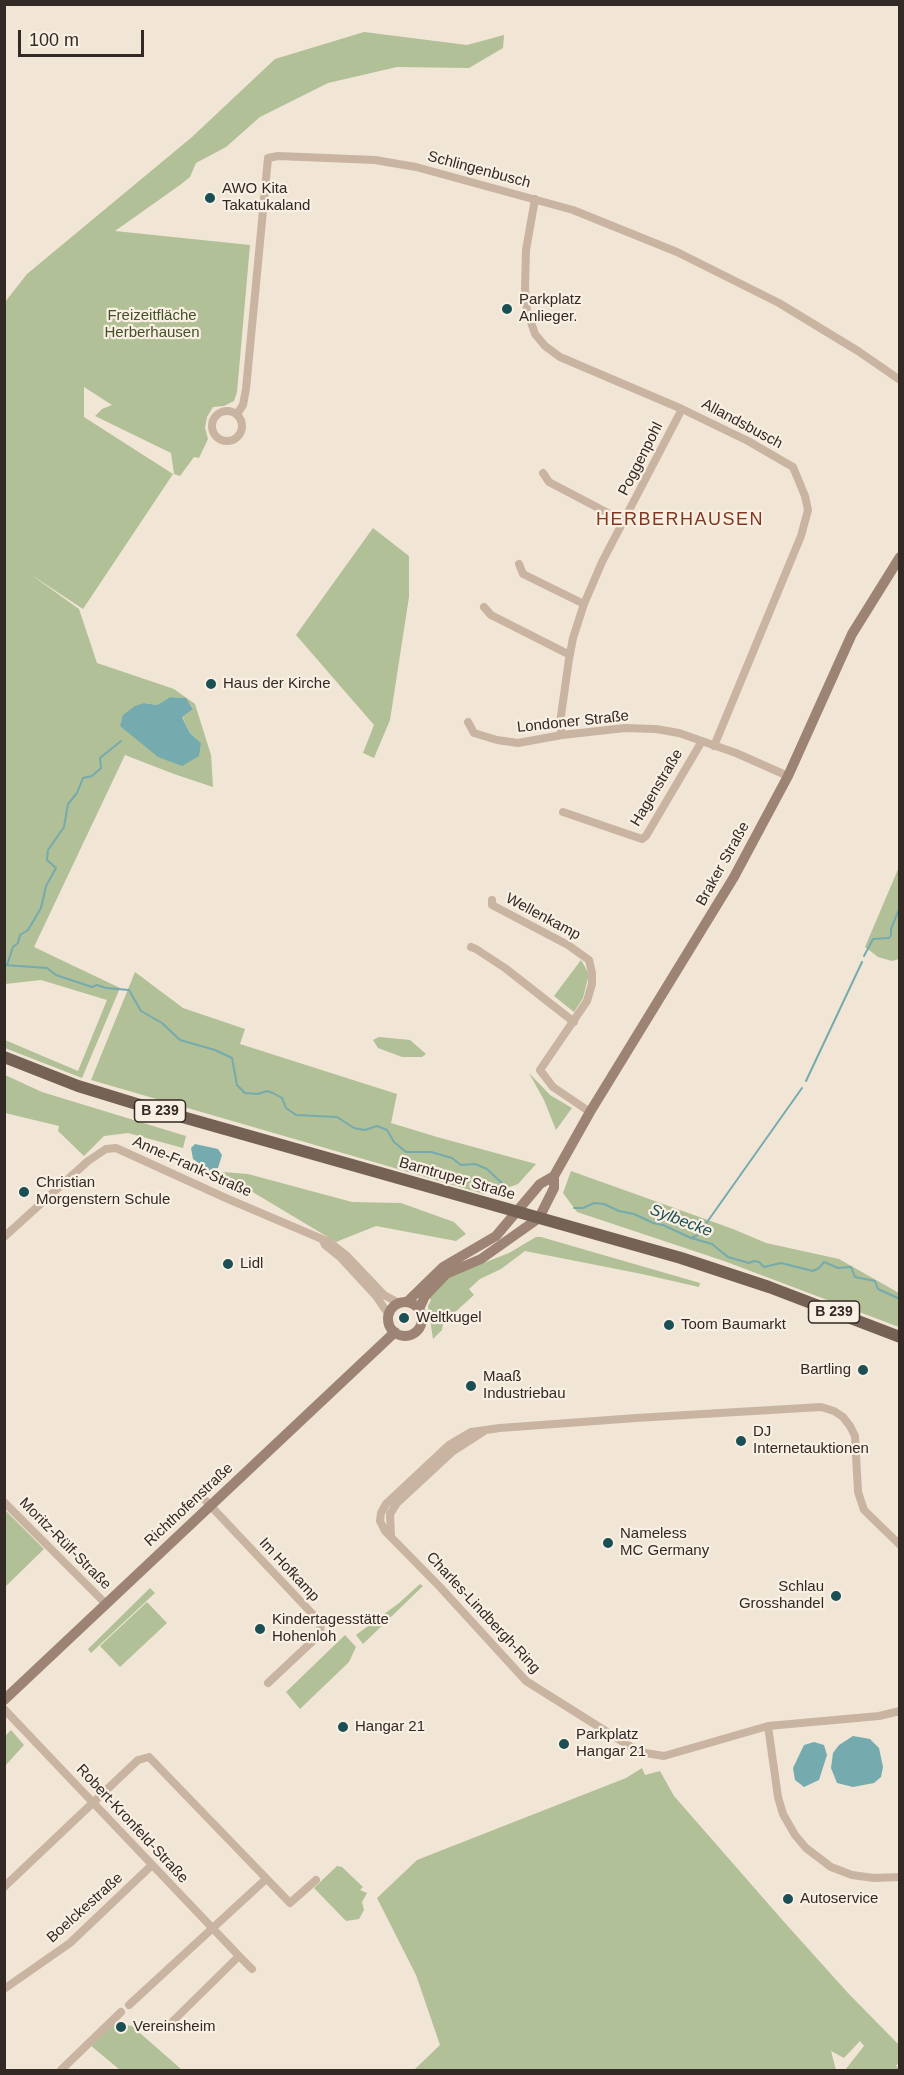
<!DOCTYPE html>
<html>
<head>
<meta charset="utf-8">
<style>
	body { margin:0 }
	#map { position:relative; width:904px; height:2075px; overflow:hidden; background:#f1e5d6; font-family:Helvetica,sans-serif }
	canvas { display:block }
	.frame { position:absolute; inset:0; border:6px solid #332925; pointer-events:none }
	.scale { position:absolute; left:18px; top:30px; width:126px; height:27px; box-sizing:border-box; border:3px solid #332925; border-top:0; padding-left:8px; font-size:18px; line-height:21px; white-space:nowrap; color:#332925; -webkit-text-stroke:4px #f9efe2; paint-order:stroke }
</style>
</head>
<body>
<div id="map">
<canvas width="904" height="2075"></canvas>
<div class="frame"></div>
<div class="scale">100 m</div>
</div>
<script>
const g = document.querySelector('canvas').getContext('2d');
g.lineJoin = 'round';
function fillPath(path, color) { g.fillStyle = color; g.fill(path, 'evenodd'); }
const shape = rows => new Path2D(rows.map(r => 'M' + r).join(''));
function trace(path, color, width, dash) { g.strokeStyle = color; g.lineWidth = width; g.lineCap = dash ? 'butt' : 'round'; g.setLineDash(dash || []); g.stroke(path); }
function drawText(font, color, halo, rows, align = 'center') {
  g.font = font + ' Helvetica,sans-serif'; g.lineWidth = 4.5; g.setLineDash([]); g.textBaseline = 'middle'; g.strokeStyle = halo; g.fillStyle = color; for (const [text, x, y, turn = 0] of rows) {
    g.save(); g.translate(x, y); g.rotate((+turn || 0) * Math.PI / 180); g.textAlign = isNaN(turn) ? turn : align; if (halo) g.strokeText(text, 0, 0); g.fillText(text, 0, 0); g.restore();
  }
}
fillPath(shape([
	[364,32,467,45,504,35,503,48,469,68,397,67,328,83,260,117,226,147,196,163,190,177,180,185,115,231,250,245,237,392,234,401,224,406,213,407,207,417,205,428,208,439,199,458,194,457,180,476,174,474,171,453,95,416,102,409,112,405,84,387,84,417,48,394,173,474,83,609,30,574,79,609,97,663,174,689,195,704,211,755,213,787,174,774,125,755,34,947,120,988,82,1078,5,1048,5,1040,78,1071,107,1000,41,980,5,984,5,302,27,274,192,137,275,59],
	[170,697,185,698,193,708,182,716,190,733,201,743,120,726,144,703,157,705],
	[373,528,409,556,409,597,390,720,374,758,363,753,374,725,296,635],
	[899,867,899,959,892,961,878,957,865,947],
	[581,960,589,974,583,998,574,1012,554,996],
	[135,972,183,1008,245,1029,240,1044,397,1094,391,1123,437,1137,536,1164,518,1184,507,1188,498,1187,484,1194,91,1080],
	[379,1037,410,1040,426,1054,422,1057,402,1057,378,1048,373,1040],
	[529,1073,550,1095,572,1108,556,1130,544,1100],
	[5,1075,42,1092,186,1136,183,1148,128,1133,104,1136,84,1156,58,1131,59,1126,5,1113],
	[211,1171,248,1174,352,1202,401,1203,454,1222,466,1234,456,1241,376,1226,336,1242,251,1191,226,1187,210,1178],
	[571,1171,733,1229,766,1243,839,1259,899,1293,899,1327,724,1261,577,1212,563,1193],
	[536,1237,541,1237,700,1283,699,1287,642,1274,525,1251,501,1269,480,1279,469,1289,474,1295,443,1323,442,1330,433,1339,428,1306,431,1300,428,1296,445,1278,509,1253],
	[5,1510,44,1549,5,1587],
	[420,1584,423,1586,363,1644,356,1635,399,1603],
	[150,1588,155,1593,91,1653,88,1649],
	[147,1602,167,1623,120,1667,100,1646],
	[345,1635,356,1647,349,1662,300,1709,286,1692],
	[11,1730,24,1745,5,1766,5,1736],
	[642,1768,645,1775,660,1771,674,1796,785,1923,848,1993,899,2045,899,2064,896,2065,899,2070,845,2070,864,2046,860,2041,844,2058,831,2051,836,2070,414,2070,440,2045,416,1975,377,1898,417,1860,626,1778],
	[337,1866,342,1867,363,1887,360,1890,367,1893,362,1902,364,1910,359,1919,346,1921,314,1888],
	[114,2023,132,2026,182,2070,120,2070,90,2045]
]), '#b1c096');
fillPath(shape([
	[170,697,186,698,193,709,182,717,190,733,201,743,199,756,182,766,158,757,120,726,123,715,135,706,144,703,157,705],
	[195,1144,218,1149,222,1155,218,1168,209,1170,193,1159,191,1148],
	[853,1736,870,1739,879,1748,883,1767,881,1777,874,1783,853,1787,837,1783,831,1768,833,1753,839,1745],
	[814,1742,824,1745,827,1755,819,1780,804,1787,795,1780,793,1768,804,1745]
]), '#75abae');
trace(shape([
	[864,956,873,939,889,938,891,935,891,929,900,907],
	[4,965,47,968,56,975,92,987,97,985,106,988,129,990,141,1011,162,1023,180,1040,215,1050,232,1058,237,1085,245,1093,258,1094,267,1091,273,1093,282,1098,286,1108,296,1115,337,1117,354,1128,365,1130,377,1126,387,1130,394,1142,406,1152,431,1152,452,1158,461,1165,475,1164,487,1169,506,1187],
	[7,965,13,947,18,943,20,935,28,930,41,908,46,886,56,868,47,860,48,850,64,827,68,804,77,793,83,778,92,776,101,768,100,758,121,741],
	[806,1081,862,962],
	[574,1208,583,1208,594,1203,604,1204,619,1211,634,1214,653,1223,663,1225,691,1238,712,1244,728,1257,749,1263,754,1261,759,1262,764,1267,781,1263,813,1271,819,1268,824,1262,838,1268,851,1267,855,1277,875,1281,878,1289,900,1299],
	[705,1225,802,1088],
	[691,1238,698,1235,701,1232]
]), '#75abae', 2);
trace(shape([
	[535,199,526,250,525,288,527,310,535,334,545,346,560,357,682,409,748,441,793,467,805,496,808,510,801,536,714,746],
	'212 426a15 15 0 1 1 30 0a15 15 0 1 1-30 0Z',
	[237,414,243,405,246,389,268,158,278,156,375,160,416,167,573,210,677,252,779,303,858,351,900,380],
	[543,473,549,482,623,521],
	[519,564,523,574,584,604],
	[484,607,491,615,570,655],
	[468,722,474,733,497,740,518,743,562,735,625,728,656,729,679,733,736,753,788,776],
	[562,735,560,723,569,659,573,638,584,604,602,562,682,409],
	[563,812,642,839,646,836,702,741],
	[492,900,492,905,568,945,589,960,592,973,592,984,587,1001,540,1070,553,1087,590,1112],
	[471,947,476,949,505,968,574,1022],
	[4,1237,88,1161,106,1149,116,1148,228,1199,329,1242,347,1256,384,1295,399,1303],
	[323,1241,325,1245,341,1258,376,1296,389,1315],
	[206,1501,321,1623,320,1632,317,1637,268,1683],
	[4,1502,106,1604],
	[391,1536,390,1514,397,1503,452,1452,483,1432],
	[900,1545,864,1510,858,1492,855,1436,850,1426,843,1417,834,1411,821,1407,636,1418,500,1428,471,1432,449,1445,386,1504,381,1513,380,1521,385,1531,440,1587,526,1681,639,1752,664,1756,768,1726,879,1716,900,1711],
	[4,1709,239,1956,173,2021],
	[768,1726,778,1797,783,1814,795,1835,806,1848,831,1867,852,1875,874,1878,900,1877],
	[4,1887,138,1760,149,1757,290,1903,316,1880],
	[239,1956,252,1969],
	[4,1989,70,1943,152,1865],
	[129,2005,266,1879],
	[61,2070,121,2012]
]), '#c9b4a2', 8);
trace(shape([
	[407,1302,443,1267,496,1236,540,1184,554,1176],
	'388 1319a17 17 0 1 1 34 0a17 17 0 1 1-34 0Z',
	[419,1309,425,1296,446,1274,481,1259,539,1218,554,1188,554,1176,590,1112,734,877,788,776,852,634,900,557],
	[4,1700,395,1332]
]), '#9c8374', 10);
trace(shape([
	[4,1057,78,1086,140,1105,681,1258,769,1287,900,1337]
]), '#766155', 12);
for (const [x, y, r, color] of [
	[210,198,6,"#1a5055"],
	[507,309,6,"#1a5055"],
	[211,684,6,"#1a5055"],
	[24,1192,6,"#1a5055"],
	[228,1264,6,"#1a5055"],
	[404,1318,6,"#1a5055"],
	[669,1325,6,"#1a5055"],
	[863,1370,6,"#1a5055"],
	[471,1386,6,"#1a5055"],
	[741,1441,6,"#1a5055"],
	[608,1543,6,"#1a5055"],
	[836,1596,6,"#1a5055"],
	[260,1629,6,"#1a5055"],
	[343,1727,6,"#1a5055"],
	[564,1744,6,"#1a5055"],
	[788,1899,6,"#1a5055"],
	[121,2027,6,"#1a5055"]
]) { const dot = new Path2D(); dot.arc(x, y, r, 0, 2 * Math.PI); g.fillStyle = color; g.fill(dot); trace(dot, '#f9efe2', 2); }
for (const [x, y, w] of [
	[160,1111,51],
	[834,1312,51]
]) { const box = new Path2D(); box.roundRect(x - w / 2, y - 11, w, 22, 4.5); g.fillStyle = '#f9efe2'; g.fill(box); trace(box, '#332925', 1.5); }
drawText('bold 14px', '#332925', null, [
	["B 239",160,1111],
	["B 239",834,1312]
]);
drawText('15px', '#332925', '#f9efe2', [
	["Schlingenbusch",479,170,15],
	["Allandsbusch",742,424,28],
	["Poggenpohl",641,459,-63],
	["Londoner Straße",573,722,-6],
	["Hagenstraße",657,788,-59],
	["Braker Straße",723,864,-61],
	["Wellenkamp",543,917,28],
	["Anne-Frank-Straße",192,1167,24],
	["Barntruper Straße",457,1179,16],
	["Richthofenstraße",189,1505,-43],
	["Moritz-Rülf-Straße",65,1544,45],
	["Im Hofkamp",289,1570,47],
	["Charles-Lindbergh-Ring",483,1613,47],
	["Robert-Kronfeld-Straße",132,1824,47],
	["Boelckestraße",85,1908,-42]
]);
drawText('15px', '#332925', '#f9efe2', [
	["AWO Kita",222,189],
	["Takatukaland",222,206],
	["Parkplatz",519,300],
	["Anlieger.",519,317],
	["Haus der Kirche",223,684],
	["Christian",36,1183],
	["Morgenstern Schule",36,1200],
	["Lidl",240,1264],
	["Weltkugel",416,1318],
	["Toom Baumarkt",681,1325],
	["Bartling",851,1370,"right"],
	["Maaß",483,1377],
	["Industriebau",483,1394],
	["DJ",753,1432],
	["Internetauktionen",753,1449],
	["Nameless",620,1534],
	["MC Germany",620,1551],
	["Schlau",824,1587,"right"],
	["Grosshandel",824,1604,"right"],
	["Kindertagesstätte",272,1620],
	["Hohenloh",272,1637],
	["Hangar 21",355,1727],
	["Parkplatz",576,1735],
	["Hangar 21",576,1752],
	["Autoservice",800,1899],
	["Vereinsheim",133,2027]
], 'left');
drawText('15px', '#425228', '#f9efe2', [
	["Freizeitfläche",152,316],
	["Herberhausen",152,333]
]);
drawText('italic 16px', '#1a5055', '#f9efe2', [
	["Sylbecke",681,1221,21]
]);
g.letterSpacing = '1.5px';
drawText('18px', '#83371d', '#f9efe2', [
	["HERBERHAUSEN",680,520]
]);
g.letterSpacing = '0px';
</script>
</body>
</html>
